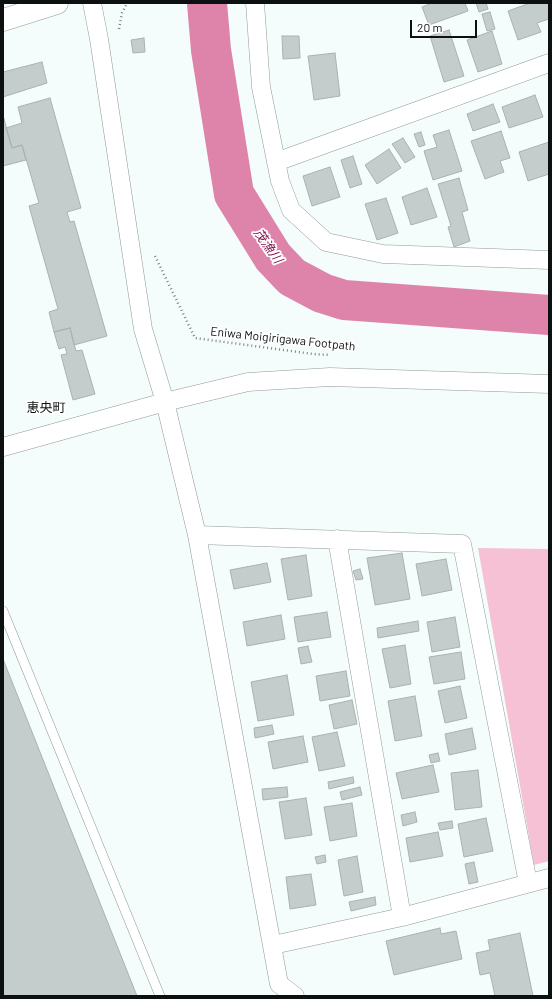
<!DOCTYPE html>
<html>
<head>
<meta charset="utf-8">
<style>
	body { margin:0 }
	#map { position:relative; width:552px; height:999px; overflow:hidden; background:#f4fdfc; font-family:Barlow,sans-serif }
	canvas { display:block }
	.frame { position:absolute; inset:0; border:4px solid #0d1010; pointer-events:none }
	.scale { position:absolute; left:410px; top:20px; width:67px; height:18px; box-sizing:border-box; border:2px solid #0d1010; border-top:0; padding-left:5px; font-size:12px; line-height:14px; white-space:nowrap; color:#0d1010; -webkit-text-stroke:3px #fff; paint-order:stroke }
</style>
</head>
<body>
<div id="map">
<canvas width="552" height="999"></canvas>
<div class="frame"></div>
<div class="scale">20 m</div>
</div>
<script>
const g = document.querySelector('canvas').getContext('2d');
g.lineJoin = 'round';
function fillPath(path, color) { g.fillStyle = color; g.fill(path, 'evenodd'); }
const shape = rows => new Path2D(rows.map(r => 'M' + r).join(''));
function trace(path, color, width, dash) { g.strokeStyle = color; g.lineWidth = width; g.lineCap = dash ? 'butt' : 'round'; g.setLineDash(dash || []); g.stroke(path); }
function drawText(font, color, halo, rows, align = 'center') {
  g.font = font + ' Barlow,"Noto Sans JP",sans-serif'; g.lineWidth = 3.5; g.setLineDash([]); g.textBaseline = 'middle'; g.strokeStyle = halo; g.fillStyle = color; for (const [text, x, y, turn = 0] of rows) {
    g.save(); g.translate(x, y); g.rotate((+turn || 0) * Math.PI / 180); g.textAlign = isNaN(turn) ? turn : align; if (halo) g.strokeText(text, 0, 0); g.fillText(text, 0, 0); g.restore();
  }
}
fillPath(shape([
	[478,548,549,549,549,861,534,865]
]), '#f6c1d5');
trace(shape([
	[207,3,211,50,234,194,273,257,292,277,322,293,344,300,549,315]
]), '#de83a9', 40);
const building = shape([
	[432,3,465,3,468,11,429,25,422,7,432,3],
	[476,3,486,3,488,9,479,12,476,3],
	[530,3,549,3,549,19,537,23,541,32,518,40,508,11,530,3],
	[490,12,495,29,487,31,482,14,490,12],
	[449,30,464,76,444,82,430,36,449,30],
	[492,31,502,64,478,72,467,40,492,31],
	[282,36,299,36,300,58,283,59,282,36],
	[144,38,145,52,133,53,131,40,144,38],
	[335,53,340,96,314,100,308,56,335,53],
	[42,62,47,83,3,97,3,72,42,62],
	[535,95,543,117,509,128,502,107,535,95],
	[50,98,81,208,67,212,70,222,74,221,107,336,74,345,70,328,54,332,49,312,58,309,29,206,39,203,22,145,12,148,6,128,22,123,18,107,50,98],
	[493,104,500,122,473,131,467,114,493,104],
	[3,115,12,148,22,145,26,160,3,166,3,115],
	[449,130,462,171,433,180,424,151,437,147,433,135,449,130],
	[501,131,510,158,500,161,504,172,485,179,471,141,501,131],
	[421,132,425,145,419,147,414,134,421,132],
	[403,138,415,157,405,163,392,144,403,138],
	[549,142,549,174,528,181,519,152,549,142],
	[389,149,401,168,377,184,365,165,389,149],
	[353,156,362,184,350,188,341,160,353,156],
	[330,167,340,197,312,206,303,176,330,167],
	[459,178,468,210,462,212,470,241,454,247,448,227,451,226,438,184,459,178],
	[427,188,437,217,411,225,402,197,427,188],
	[386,198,398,233,377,240,365,204,386,198],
	[70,328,76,351,82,350,95,394,73,400,61,355,67,354,65,347,59,349,54,332,70,328],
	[402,553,410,599,375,605,367,558,402,553],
	[306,555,312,596,288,600,281,559,306,555],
	[446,559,452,590,422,596,416,564,446,559],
	[267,563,271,582,234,589,230,570,267,563],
	[360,569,363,579,356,580,353,571,360,569],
	[327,612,331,637,298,642,294,617,327,612],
	[281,615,285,639,247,646,243,622,281,615],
	[455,617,460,647,432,652,427,622,455,617],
	[418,621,419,631,378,638,377,628,418,621],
	[405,645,411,684,390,688,382,649,405,645],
	[308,646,312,662,301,664,298,648,308,646],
	[461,652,465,679,434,684,429,657,461,652],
	[3,659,137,996,3,996,3,659],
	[346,671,350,696,320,701,316,676,346,671],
	[287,675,294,715,258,721,251,682,287,675],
	[460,686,467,718,445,723,438,691,460,686],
	[415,696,422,736,395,741,388,701,415,696],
	[352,700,357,724,334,729,329,705,352,700],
	[272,725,274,734,255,738,254,728,272,725],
	[472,728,476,749,449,755,445,734,472,728],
	[337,732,345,766,319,771,312,737,337,732],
	[303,736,308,762,273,769,268,742,303,736],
	[438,753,440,761,431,763,429,755,438,753],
	[433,765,439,792,402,799,396,773,433,765],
	[478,770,482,807,455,810,451,773,478,770],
	[353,777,354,783,329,789,328,782,353,777],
	[287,787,288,797,263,800,262,789,287,787],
	[360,787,362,795,342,800,340,792,360,787],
	[306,798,312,835,285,839,279,802,306,798],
	[352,803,357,836,330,841,324,807,352,803],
	[415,812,417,822,403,826,401,815,415,812],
	[486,818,493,851,464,857,458,824,486,818],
	[452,821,453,828,440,830,438,823,452,821],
	[438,832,443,856,410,862,406,838,438,832],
	[325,855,326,862,317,864,315,857,325,855],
	[357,856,363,892,344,896,338,860,357,856],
	[474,862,478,882,469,884,465,864,474,862],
	[311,874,316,905,290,909,286,877,311,874],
	[375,897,376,905,351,911,349,902,375,897],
	[440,928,441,934,456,931,462,959,394,975,386,941,440,928],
	[520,933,533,996,495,996,490,973,480,975,476,953,490,950,488,940,520,933]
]);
fillPath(building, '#c4cdcc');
trace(building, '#a9b2b1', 1);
const service = shape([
	[3,611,160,996]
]);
const minor = shape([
	[92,3,99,39,143,329,165,402,197,535,279,984,295,996],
	[255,3,261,87,280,181,291,210,326,242,383,254,549,260],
	[276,162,549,63],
	[3,447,165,402,248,382,330,377,549,384],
	[197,535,462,544,528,883],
	[337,539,402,917],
	[273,945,402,917,549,878]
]);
const tertiary = shape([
	[3,20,57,3]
]);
trace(service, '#919a99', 10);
trace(minor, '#919a99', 19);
trace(tertiary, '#919a99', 23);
trace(shape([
	[119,29,122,13,127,3],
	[155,256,195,338,313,354,330,355]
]), '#7b8180', 2.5, [1, 3]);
trace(service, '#fff', 9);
trace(minor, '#fff', 18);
trace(tertiary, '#fff', 22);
drawText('12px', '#0d1010', '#fff', [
	["Eniwa Moigirigawa Footpath",283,339,6]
]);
drawText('italic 13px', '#841852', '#fff', [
	["茂漁川",268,246,55]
]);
drawText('13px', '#0d1010', '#fff', [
	["恵央町",46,408]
]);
</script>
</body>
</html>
